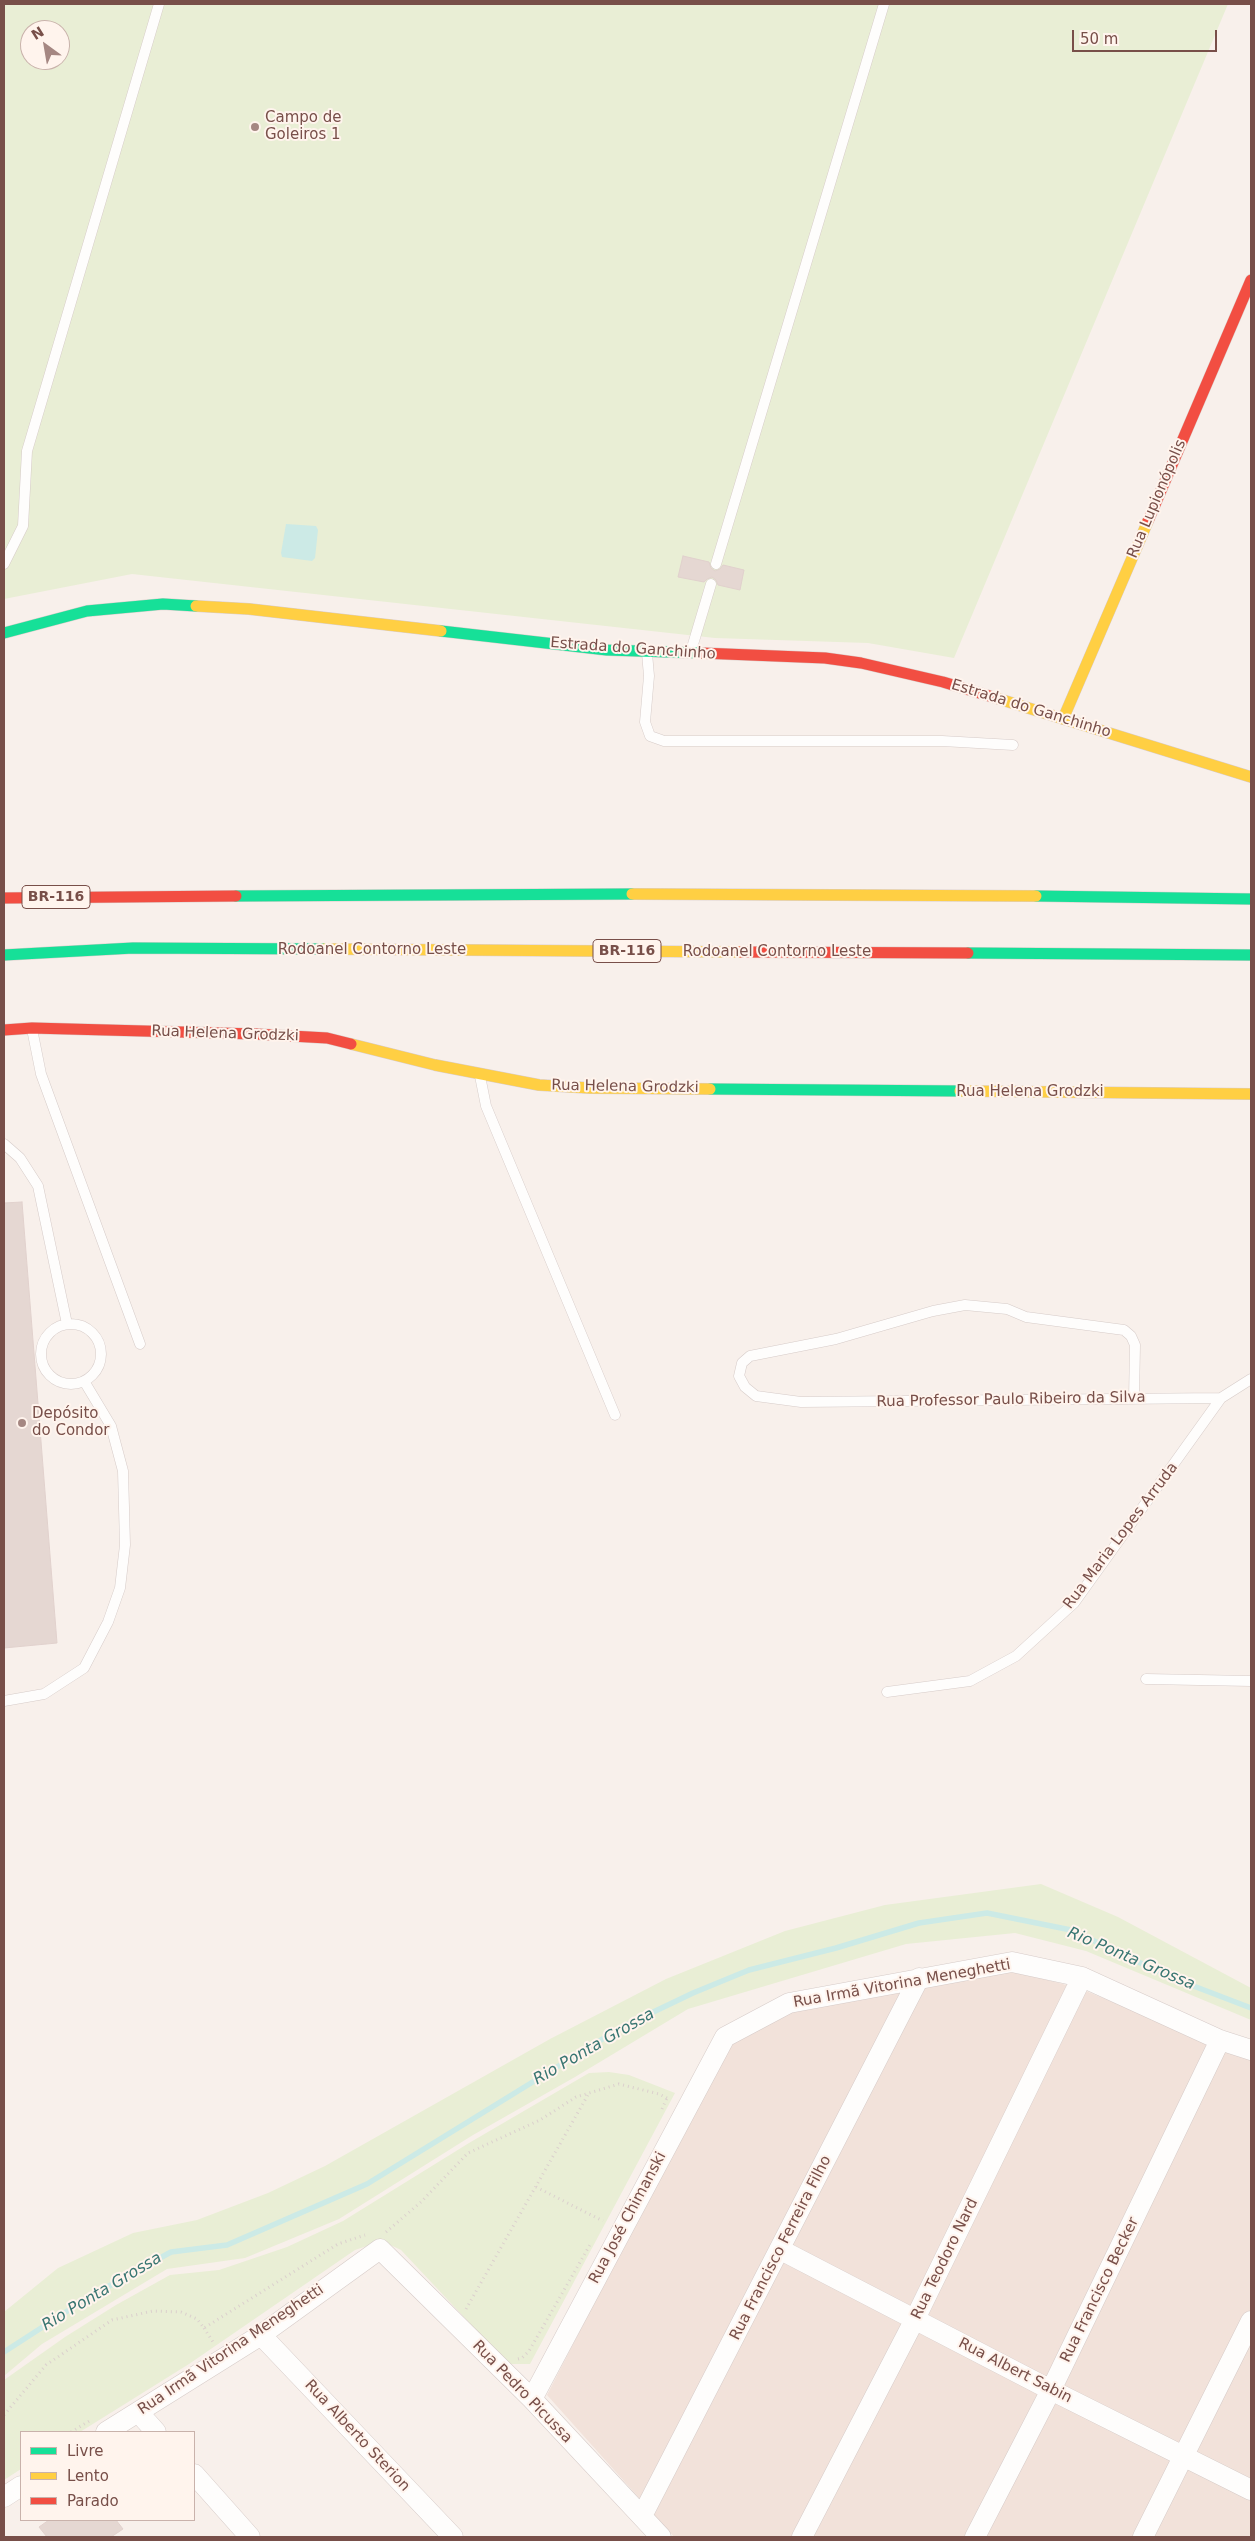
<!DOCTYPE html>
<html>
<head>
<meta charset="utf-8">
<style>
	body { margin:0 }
	#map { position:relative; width:1255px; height:2541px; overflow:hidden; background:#f8f0eb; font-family:"DejaVu Sans",sans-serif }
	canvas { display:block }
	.frame { position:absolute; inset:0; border:5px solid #784f49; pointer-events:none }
	.legend { position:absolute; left:20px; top:2431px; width:175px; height:90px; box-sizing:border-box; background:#fff4ed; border:1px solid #c9b2ab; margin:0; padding:6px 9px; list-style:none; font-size:15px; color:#784f49 }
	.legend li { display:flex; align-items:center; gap:10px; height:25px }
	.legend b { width:25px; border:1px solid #c9b2ab }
	.north { position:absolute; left:20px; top:20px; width:50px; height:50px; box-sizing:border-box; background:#fff4ed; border:1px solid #c9b2ab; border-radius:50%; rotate:328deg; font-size:14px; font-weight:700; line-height:20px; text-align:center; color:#784f49 }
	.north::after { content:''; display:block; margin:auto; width:18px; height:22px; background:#a58782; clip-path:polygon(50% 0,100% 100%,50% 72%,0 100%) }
	.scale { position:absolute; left:1072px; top:30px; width:145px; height:22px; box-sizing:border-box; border:2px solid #784f49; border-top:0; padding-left:6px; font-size:15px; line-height:18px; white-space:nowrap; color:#784f49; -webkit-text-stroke:4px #fff4ed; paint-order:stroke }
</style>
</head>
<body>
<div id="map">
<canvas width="1255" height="2541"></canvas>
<div class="frame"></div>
<ul class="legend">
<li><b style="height:6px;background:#16e098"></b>Livre</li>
<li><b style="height:6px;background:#ffcf43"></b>Lento</li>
<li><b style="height:6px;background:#f24e42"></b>Parado</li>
</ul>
<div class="north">N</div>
<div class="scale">50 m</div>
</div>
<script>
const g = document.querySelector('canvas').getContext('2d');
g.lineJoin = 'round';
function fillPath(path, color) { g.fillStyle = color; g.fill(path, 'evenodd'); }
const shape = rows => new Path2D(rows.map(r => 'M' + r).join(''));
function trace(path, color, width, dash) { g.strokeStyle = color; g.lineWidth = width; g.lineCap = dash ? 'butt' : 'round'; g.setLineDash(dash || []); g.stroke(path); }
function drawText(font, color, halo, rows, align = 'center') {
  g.font = font + ' "DejaVu Sans",sans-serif'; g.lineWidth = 4; g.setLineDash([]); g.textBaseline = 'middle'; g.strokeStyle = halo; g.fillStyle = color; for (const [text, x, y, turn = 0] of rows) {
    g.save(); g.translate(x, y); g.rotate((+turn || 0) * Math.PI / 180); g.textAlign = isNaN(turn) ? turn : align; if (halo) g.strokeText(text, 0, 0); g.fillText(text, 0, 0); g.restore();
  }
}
fillPath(shape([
	[1007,1969,1081,1989,1224,2048,1251,2056,1251,2537,674,2537,547,2395,730,2039,789,2008]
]), '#f2e2da');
fillPath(shape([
	[4,4,1228,4,954,658,868,643,715,638,132,574,4,599],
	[30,30,60,30,60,60,30,60],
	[1041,1884,1118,1917,1251,1988,1251,2020,1086,1951,1015,1933,906,1944,688,2009,575,2077,473,2135,339,2219,245,2258,167,2269,42,2344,4,2376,4,2312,58,2268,133,2233,197,2220,268,2193,325,2166,550,2039,666,1979,785,1931,885,1905],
	[609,2072,629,2075,675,2093,530,2364,508,2364,401,2250,382,2241,355,2250,189,2364,80,2432,21,2432,21,2469,4,2480,4,2380,65,2337,116,2305,170,2275,219,2270,287,2247,343,2221,469,2143,589,2073]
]), '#e9eed5');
fillPath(shape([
	[286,524,316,526,318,530,315,558,312,561,282,557,281,553]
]), '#cceae6');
trace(shape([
	[4,2352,89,2297,171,2252,227,2245,367,2184,622,2027,693,1993,749,1970,836,1948,919,1923,987,1913,1071,1930,1170,1977,1251,2008]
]), '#cceae6', 5.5);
const building = shape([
	[683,556,709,562,711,568,715,571,720,569,723,565,744,570,740,590,718,585,716,580,712,577,707,579,704,582,678,577,683,556],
	[22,1202,57,1643,4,1648,4,1203,22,1202],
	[49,2520,116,2520,123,2529,111,2537,47,2537,39,2527,49,2520]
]);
fillPath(building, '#e5d7d2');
trace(building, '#e1d1cd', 1);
const lane = shape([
	[4,564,23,526,27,451,159,4],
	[716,564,884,4],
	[691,651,711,584],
	[647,653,649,676,645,722,650,736,664,741,942,741,1013,745],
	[32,1029,41,1074,140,1344],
	[480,1076,486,1106,615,1415],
	[4,1144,20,1158,38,1186,67,1324],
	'41 1354a30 30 0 1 1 60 0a30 30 0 1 1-60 0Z',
	[1134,1399,1135,1345,1131,1336,1124,1330,1026,1317,1007,1309,965,1305,933,1311,836,1339,750,1356,742,1363,739,1376,745,1387,756,1396,801,1402,1221,1398],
	[1146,1679,1251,1681],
	[887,1692,970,1681,1016,1656,1074,1603,1221,1398,1251,1379],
	[4,1701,44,1694,84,1668,108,1622,120,1588,125,1545,123,1471,111,1426,84,1381]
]);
const street = shape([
	[781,2250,1051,2390,1251,2490],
	[261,2335,453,2537],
	[532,2399,725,2037,789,2003,1012,1962,1082,1977,1220,2040,1251,2050],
	[138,2412,156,2432],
	[106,2432,261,2335,380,2249,532,2399,661,2537],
	[194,2474,250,2537],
	[4,2497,21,2486],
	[642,2516,919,1978],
	[802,2537,915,2319,1082,1977],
	[975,2537,1051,2390,1220,2040],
	[1143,2537,1251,2321]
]);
const fast = shape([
	[441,631,607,650,701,653],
	[4,633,87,611,163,604,196,606],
	[236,896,632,894],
	[1036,896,1251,899],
	[968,953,1251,955],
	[4,955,133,948,324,949],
	[710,1089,960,1091]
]);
const slow = shape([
	[196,606,249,609,441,631],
	[996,698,1251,777],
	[1063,719,1148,521],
	[632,894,1036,896],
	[324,949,739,952],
	[351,1044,435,1065,539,1085,590,1088,710,1089],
	[960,1091,1251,1094]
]);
const jam = shape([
	[1148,521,1251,280],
	[701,653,825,658,861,663,943,682,996,698],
	[4,898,236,896],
	[739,952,968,953],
	[4,1030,32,1028,255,1034,327,1038,351,1044]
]);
trace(lane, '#d6cbc8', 11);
trace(street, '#d6cbc8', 21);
trace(fast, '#d9ccc9', 12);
trace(slow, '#d9ccc9', 12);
trace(jam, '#d9ccc9', 12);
trace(shape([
	[662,2109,667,2098],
	[536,2187,603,2221],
	[386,2232,421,2202,468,2153,540,2120,576,2097,619,2084,659,2094,669,2099],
	[466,2309,589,2093],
	[204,2328,213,2342],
	[518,2359,522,2358,529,2351,591,2243],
	[4,2415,46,2365,112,2320,153,2311,181,2312,197,2319,204,2328,338,2244,365,2235],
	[71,2432,91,2420]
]), '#dbd0cd', 3, [1, 4]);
trace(lane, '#fefdfc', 10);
trace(street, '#fefdfc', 20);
trace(fast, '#16e098', 11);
trace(slow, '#ffcf43', 11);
trace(jam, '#f24e42', 11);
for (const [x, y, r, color] of [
	[255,127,5,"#a58782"],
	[22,1423,5,"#a58782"]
]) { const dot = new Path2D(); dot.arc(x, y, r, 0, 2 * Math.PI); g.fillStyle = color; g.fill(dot); trace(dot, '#fff4ed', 2); }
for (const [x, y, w] of [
	[56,897,68],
	[627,951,68]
]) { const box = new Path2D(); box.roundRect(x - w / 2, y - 11.5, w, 23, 4); g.fillStyle = '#fff4ed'; g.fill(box); trace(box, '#784f49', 1); }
drawText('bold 14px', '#784f49', null, [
	["BR-116",56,897],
	["BR-116",627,951]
]);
drawText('15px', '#784f49', '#fff4ed', [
	["Campo de",265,118],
	["Goleiros 1",265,135],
	["Depósito",32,1414],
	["do Condor",32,1431]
], 'left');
drawText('15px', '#784f49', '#fff4ed', [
	["Rua Lupionópolis",1157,499,-67],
	["Estrada do Ganchinho",633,649,4],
	["Estrada do Ganchinho",1031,709,17],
	["Rodoanel Contorno Leste",372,950],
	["Rodoanel Contorno Leste",777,952],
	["Rua Helena Grodzki",225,1034,2],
	["Rua Helena Grodzki",625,1087,1],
	["Rua Helena Grodzki",1030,1092],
	["Rua Professor Paulo Ribeiro da Silva",1011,1400,-1],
	["Rua Maria Lopes Arruda",1121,1536,-53],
	["Rua Irmã Vitorina Meneghetti",902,1984,-10],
	["Rua José Chimanski",628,2218,-62],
	["Rua Francisco Ferreira Filho",781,2248,-63],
	["Rua Teodoro Nard",945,2259,-64],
	["Rua Francisco Becker",1100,2290,-64],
	["Rua Irmã Vitorina Meneghetti",231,2350,-34],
	["Rua Albert Sabin",1015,2371,27],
	["Rua Pedro Picussa",522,2392,46],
	["Rua Alberto Sterion",357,2436,47]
]);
drawText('italic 16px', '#397672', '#fff4ed', [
	["Rio Ponta Grossa",1131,1959,23],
	["Rio Ponta Grossa",594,2047,-30],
	["Rio Ponta Grossa",102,2292,-31]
]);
</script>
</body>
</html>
